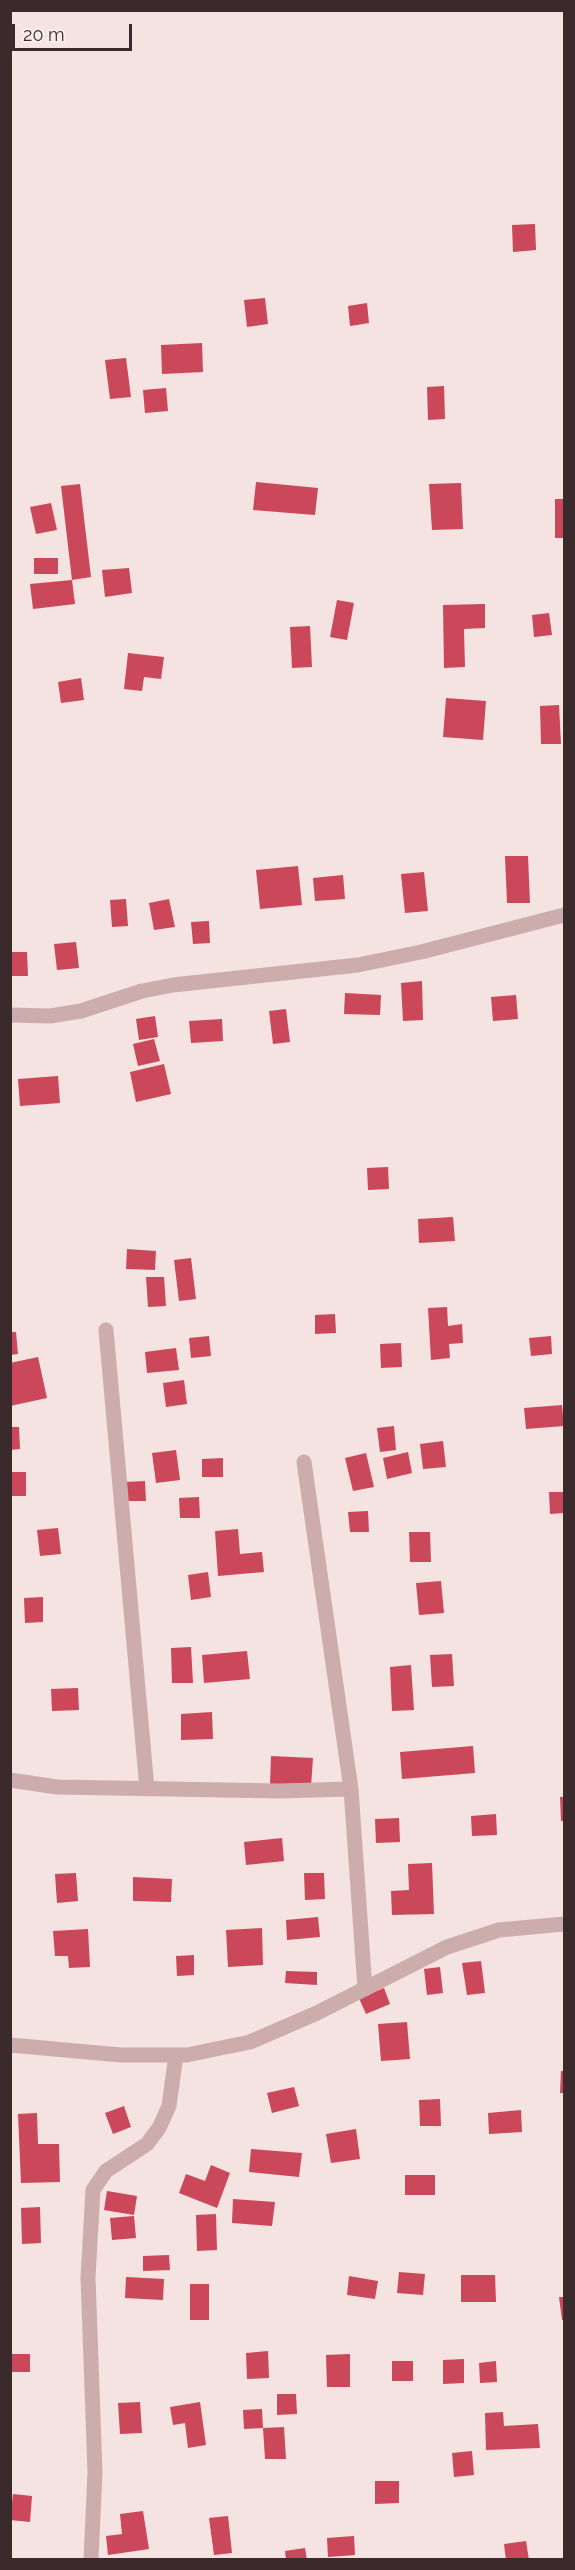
<!DOCTYPE html>
<html>
<head>
<meta charset="utf-8">
<style>
	body { margin:0 }
	#map { position:relative; width:575px; height:2570px; overflow:hidden; background:#f4e3e0; font-family:Raleway,sans-serif }
	canvas { display:block }
	.frame { position:absolute; inset:0; border:12px solid #3b2a2b; pointer-events:none }
	.scale { position:absolute; left:12px; top:24px; width:120px; height:27px; box-sizing:border-box; border:3px solid #3b2a2b; border-top:0; padding-left:8px; font-size:18px; line-height:21px; white-space:nowrap; color:#3b2a2b; -webkit-text-stroke:4px #fbefed; paint-order:stroke }
</style>
</head>
<body>
<div id="map">
<canvas width="575" height="2570"></canvas>
<div class="frame"></div>
<div class="scale">20 m</div>
</div>
<script>
const g = document.querySelector('canvas').getContext('2d');
g.lineJoin = 'round';
function fillPath(path, color) { g.fillStyle = color; g.fill(path, 'evenodd'); }
const shape = rows => new Path2D(rows.map(r => 'M' + r).join(''));
function trace(path, color, width, dash) { g.strokeStyle = color; g.lineWidth = width; g.lineCap = dash ? 'butt' : 'round'; g.setLineDash(dash || []); g.stroke(path); }
fillPath(shape([
	[535,224,536,250,513,252,512,225],
	[265,298,268,324,247,327,244,300],
	[367,303,369,323,350,326,348,306],
	[202,343,203,372,162,374,161,345],
	[126,358,131,397,110,399,105,360],
	[444,386,445,419,428,420,427,387],
	[166,388,168,411,145,413,143,390],
	[256,482,318,488,315,515,253,510],
	[461,483,463,529,432,530,429,484],
	[80,484,91,577,72,580,61,486],
	[555,499,564,499,564,538,555,538],
	[51,503,57,530,36,534,30,507],
	[34,558,58,558,58,574,34,574],
	[129,568,132,593,105,597,102,570],
	[72,580,75,604,33,609,30,584],
	[337,600,354,603,347,640,330,637],
	[485,604,485,628,464,629,465,667,444,668,443,605],
	[549,613,552,635,534,637,532,615],
	[310,626,312,667,292,668,290,627],
	[128,653,164,657,161,679,144,677,142,691,124,689],
	[81,678,84,700,61,703,58,682],
	[446,698,486,701,483,740,443,737],
	[559,705,561,744,541,744,540,706],
	[505,856,528,856,530,903,507,903],
	[298,866,302,905,260,909,256,870],
	[424,872,428,911,405,913,401,874],
	[343,875,345,899,315,901,313,878],
	[126,899,128,926,112,927,110,900],
	[169,899,175,927,154,930,149,903],
	[209,921,210,943,193,944,191,922],
	[76,942,79,968,57,970,54,944],
	[10,952,27,952,28,976,10,976],
	[422,981,423,1020,403,1021,401,983],
	[345,993,381,995,380,1015,344,1014],
	[516,995,518,1019,493,1021,491,997],
	[286,1009,290,1042,273,1044,269,1011],
	[155,1016,158,1037,139,1040,136,1019],
	[222,1019,223,1041,191,1043,189,1021],
	[154,1039,160,1061,138,1066,133,1044],
	[164,1064,171,1094,136,1102,130,1072],
	[58,1076,60,1103,20,1106,18,1079],
	[388,1167,389,1189,368,1190,367,1168],
	[453,1217,455,1241,419,1243,418,1219],
	[127,1249,156,1251,155,1270,126,1269],
	[191,1258,196,1299,179,1301,174,1260],
	[146,1277,164,1277,166,1306,148,1307],
	[447,1307,448,1326,462,1324,463,1343,449,1344,450,1358,431,1360,428,1308],
	[335,1314,336,1333,315,1334,315,1315],
	[10,1332,16,1332,18,1354,10,1355],
	[209,1336,211,1356,191,1358,189,1338],
	[551,1336,552,1354,531,1356,529,1338],
	[401,1343,402,1367,381,1368,380,1344],
	[176,1348,179,1370,147,1373,145,1352],
	[38,1357,47,1398,10,1406,10,1363],
	[184,1380,187,1404,166,1407,163,1383],
	[562,1405,564,1426,526,1429,524,1408],
	[394,1426,396,1450,380,1452,377,1428],
	[10,1427,19,1427,20,1449,10,1450],
	[443,1441,446,1467,423,1469,420,1444],
	[176,1450,180,1480,156,1483,152,1453],
	[408,1452,412,1473,387,1479,383,1458],
	[366,1453,374,1487,353,1491,345,1458],
	[223,1458,223,1477,202,1477,202,1459],
	[10,1472,26,1472,26,1496,10,1496],
	[145,1481,146,1501,125,1501,124,1482],
	[549,1492,564,1492,564,1513,550,1514],
	[199,1497,200,1518,180,1518,179,1498],
	[368,1511,369,1532,350,1532,348,1512],
	[58,1528,61,1554,40,1556,37,1530],
	[238,1529,240,1554,262,1552,264,1572,218,1576,215,1531],
	[409,1532,430,1532,431,1562,410,1562],
	[208,1572,211,1597,191,1600,188,1575],
	[441,1581,444,1613,419,1615,416,1583],
	[43,1597,43,1622,25,1623,24,1598],
	[191,1647,193,1683,172,1683,171,1648],
	[247,1651,250,1679,204,1683,202,1655],
	[452,1654,454,1686,432,1687,430,1655],
	[411,1665,414,1710,392,1711,390,1667],
	[78,1688,79,1710,52,1711,51,1689],
	[212,1712,213,1739,181,1740,181,1714],
	[473,1746,475,1773,402,1779,400,1752],
	[271,1756,313,1758,311,1787,270,1785],
	[560,1797,564,1797,564,1821,561,1821],
	[496,1814,497,1835,472,1836,471,1816],
	[399,1818,400,1842,376,1843,375,1819],
	[282,1838,284,1861,246,1865,244,1842],
	[432,1863,434,1914,392,1915,391,1891,409,1890,408,1864],
	[76,1873,78,1901,57,1903,55,1874],
	[304,1873,324,1873,325,1899,305,1900],
	[133,1877,172,1879,171,1902,133,1901],
	[318,1917,320,1937,287,1940,286,1920],
	[262,1928,263,1965,228,1967,226,1930],
	[88,1929,90,1967,69,1968,68,1956,55,1956,53,1931],
	[194,1955,194,1975,177,1976,176,1956],
	[481,1961,485,1993,467,1995,462,1963],
	[440,1967,443,1993,427,1995,424,1969],
	[286,1971,317,1972,317,1985,285,1983],
	[384,1988,390,2004,366,2014,359,1998],
	[407,2022,410,2059,381,2061,378,2024],
	[561,2071,564,2071,564,2093,560,2093],
	[294,2087,299,2106,272,2113,267,2093],
	[440,2099,441,2126,420,2126,419,2100],
	[124,2106,131,2127,113,2134,105,2113],
	[521,2110,522,2132,489,2134,488,2113],
	[37,2113,38,2144,59,2144,60,2182,21,2183,18,2114],
	[356,2129,360,2159,331,2163,326,2134],
	[251,2149,302,2153,299,2177,249,2172],
	[211,2165,230,2173,217,2208,179,2193,186,2174,205,2181],
	[405,2175,435,2175,435,2195,405,2195],
	[107,2191,137,2196,134,2215,104,2210],
	[233,2199,275,2202,272,2226,232,2223],
	[40,2207,41,2243,22,2244,21,2208],
	[216,2214,217,2250,197,2251,196,2215],
	[134,2216,136,2238,112,2240,110,2218],
	[169,2255,170,2270,143,2271,143,2256],
	[399,2272,425,2274,423,2295,397,2293],
	[461,2275,495,2275,496,2302,461,2302],
	[349,2276,378,2281,375,2299,347,2295],
	[126,2277,164,2279,163,2300,125,2298],
	[190,2284,209,2284,209,2320,190,2320],
	[559,2297,564,2297,564,2320,562,2320],
	[268,2351,269,2378,247,2379,246,2353],
	[10,2354,30,2354,30,2372,10,2372],
	[350,2354,350,2387,327,2387,326,2355],
	[464,2359,464,2383,443,2384,443,2360],
	[392,2361,413,2361,413,2381,392,2381],
	[496,2361,497,2382,480,2383,479,2363],
	[277,2394,296,2394,297,2414,277,2415],
	[140,2402,142,2433,120,2434,118,2403],
	[200,2402,206,2445,188,2448,185,2423,173,2425,170,2407],
	[262,2409,263,2428,244,2429,243,2410],
	[503,2412,504,2426,538,2424,540,2448,486,2450,485,2413],
	[284,2427,286,2459,265,2459,263,2428],
	[472,2451,474,2475,454,2477,452,2453],
	[375,2481,399,2481,399,2503,375,2504],
	[13,2494,32,2496,30,2522,10,2520],
	[143,2511,149,2549,108,2555,106,2536,122,2534,120,2514],
	[228,2516,232,2553,214,2555,209,2518],
	[354,2536,355,2555,328,2557,327,2538],
	[526,2541,529,2560,506,2560,504,2544],
	[305,2548,307,2560,286,2560,285,2551]
]), '#cb475a');
trace(shape([
	[10,1015,50,1016,81,1011,142,991,173,985,358,965,421,952,564,915],
	[106,1330,147,1789],
	[304,1462,351,1789,365,1989],
	[10,1780,57,1787,279,1791,351,1789],
	[10,2045,121,2055,187,2055,250,2042,317,2013,447,1947,499,1930,564,1924],
	[91,2560,95,2472,88,2277,93,2190,106,2171,147,2144,159,2128,169,2106,176,2055]
]), '#cdadab', 15);
</script>
</body>
</html>
